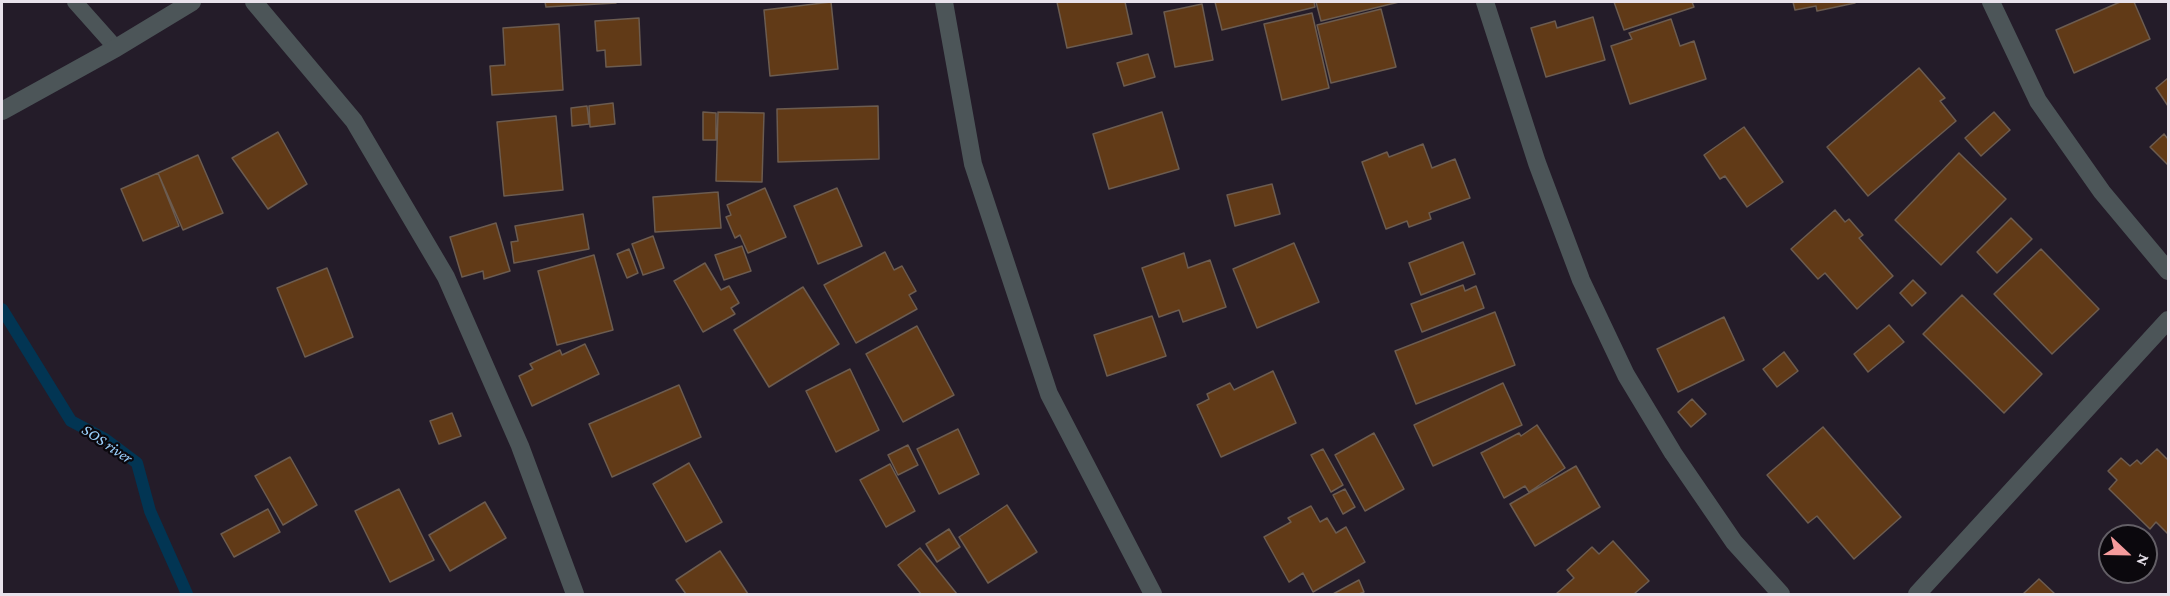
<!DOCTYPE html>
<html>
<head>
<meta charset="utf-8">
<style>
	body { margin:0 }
	#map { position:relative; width:2170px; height:596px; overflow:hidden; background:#241c29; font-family:"Crimson Pro",serif }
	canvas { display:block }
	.frame { position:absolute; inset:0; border:3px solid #e8e2eb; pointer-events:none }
	.north { position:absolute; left:2098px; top:524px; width:60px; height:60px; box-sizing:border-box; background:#0b080d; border:2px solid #635f66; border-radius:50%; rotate:112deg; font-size:16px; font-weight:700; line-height:24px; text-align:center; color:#e8e2eb }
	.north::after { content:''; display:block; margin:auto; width:21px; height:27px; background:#f59b9c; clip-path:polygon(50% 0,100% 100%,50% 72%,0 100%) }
</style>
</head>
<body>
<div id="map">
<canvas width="2170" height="596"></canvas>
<div class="frame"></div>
<div class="north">N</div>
</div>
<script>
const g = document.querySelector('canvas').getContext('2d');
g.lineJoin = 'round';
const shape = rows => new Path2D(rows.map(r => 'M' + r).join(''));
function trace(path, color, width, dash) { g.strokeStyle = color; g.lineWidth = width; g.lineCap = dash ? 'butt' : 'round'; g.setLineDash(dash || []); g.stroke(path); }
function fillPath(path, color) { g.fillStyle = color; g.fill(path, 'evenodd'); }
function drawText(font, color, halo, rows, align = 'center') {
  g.font = font + ' "Crimson Pro",serif'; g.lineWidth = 4.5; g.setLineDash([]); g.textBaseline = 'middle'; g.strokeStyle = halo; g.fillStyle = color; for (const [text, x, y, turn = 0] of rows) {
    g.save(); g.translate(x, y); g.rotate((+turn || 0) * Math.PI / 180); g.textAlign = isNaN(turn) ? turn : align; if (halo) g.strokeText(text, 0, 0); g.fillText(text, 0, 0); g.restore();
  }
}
trace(shape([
	[2,309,71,421,105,439,137,463,150,511,187,594]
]), '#023553', 12);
const building = shape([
	[545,2,616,2,616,3,546,7,545,2],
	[831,2,838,69,770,76,764,10,831,2],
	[1057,2,1125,2,1132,34,1067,48,1057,2],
	[1215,2,1314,2,1315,7,1222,30,1215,2],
	[1316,2,1399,2,1321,21,1316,2],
	[1614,2,1692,2,1694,7,1624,30,1614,2],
	[1793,2,1855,2,1855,3,1817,11,1816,6,1795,10,1793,2],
	[2120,2,2134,2,2150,39,2074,73,2056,30,2120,2],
	[1202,4,1213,60,1175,67,1164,12,1202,4],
	[1381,9,1396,67,1331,83,1317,25,1381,9],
	[1312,13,1329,88,1282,100,1264,24,1312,13],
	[1593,17,1605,60,1546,77,1531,28,1555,21,1557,28,1593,17],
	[639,18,641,65,606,67,605,50,597,51,595,21,639,18],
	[1671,19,1680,46,1694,41,1706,79,1630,104,1611,46,1632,39,1629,33,1671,19],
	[559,24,563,90,492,95,490,66,505,65,503,28,559,24],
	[1148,54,1155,77,1124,86,1117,63,1148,54],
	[1919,68,1945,98,1940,101,1956,121,1868,196,1827,147,1919,68],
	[2168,78,2168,106,2156,88,2168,78],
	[613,103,615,124,590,127,589,106,613,103],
	[587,106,589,124,572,126,571,108,587,106],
	[878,106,879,159,778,162,777,109,878,106],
	[703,112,716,113,716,140,703,140,703,112],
	[718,112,764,113,762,182,716,181,718,112],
	[1162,112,1179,169,1109,189,1093,134,1162,112],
	[1994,112,2010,130,1981,156,1965,138,1994,112],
	[556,116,563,190,504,196,497,122,556,116],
	[1744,127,1783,182,1747,207,1725,176,1720,179,1704,155,1744,127],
	[278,132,307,184,268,209,232,158,278,132],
	[2164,134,2168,139,2168,165,2150,147,2164,134],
	[1423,144,1432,168,1455,159,1470,198,1429,213,1431,219,1409,227,1407,221,1386,229,1362,162,1387,152,1389,157,1423,144],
	[1959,153,2006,199,1941,265,1895,220,1959,153],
	[198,155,223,213,183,230,158,173,198,155],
	[158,173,179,226,143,241,121,189,158,173],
	[1272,184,1280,214,1235,226,1227,195,1272,184],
	[765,188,786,237,748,253,740,235,735,238,726,217,731,215,727,205,765,188],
	[837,188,862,246,818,264,794,206,837,188],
	[718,192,721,228,655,232,653,197,718,192],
	[1835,210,1845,222,1849,219,1863,235,1859,238,1893,276,1857,309,1825,273,1818,279,1791,249,1835,210],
	[583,214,589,249,514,263,511,242,518,241,515,226,583,214],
	[2011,218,2032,239,1997,273,1977,252,2011,218],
	[496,223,510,271,484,279,483,271,462,277,450,237,496,223],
	[653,236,664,268,643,275,632,244,653,236],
	[1463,242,1475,274,1421,295,1409,263,1463,242],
	[1294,243,1319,302,1257,328,1233,269,1294,243],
	[742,246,751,271,724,280,715,255,742,246],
	[629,249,638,273,627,278,617,254,629,249],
	[2041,249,2099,309,2052,354,1994,294,2041,249],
	[885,252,894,270,902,266,916,291,909,295,917,309,856,343,824,285,885,252],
	[1184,253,1188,268,1210,260,1226,307,1183,322,1179,310,1159,317,1142,268,1184,253],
	[594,255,613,330,557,345,538,271,594,255],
	[705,263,721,290,729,286,739,303,731,308,735,314,703,332,674,281,705,263],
	[327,268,353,337,305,357,277,288,327,268],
	[1913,280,1926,293,1912,306,1900,293,1913,280],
	[1463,285,1465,291,1476,286,1484,308,1422,332,1411,304,1463,285],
	[803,287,839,344,769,387,734,330,803,287],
	[1962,295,2042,374,2004,413,1923,334,1962,295],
	[1495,312,1515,365,1416,404,1395,351,1495,312],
	[1152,316,1166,356,1107,376,1094,335,1152,316],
	[1724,317,1744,360,1678,392,1657,349,1724,317],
	[1889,325,1904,342,1868,372,1854,354,1889,325],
	[917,326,954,395,903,422,866,354,917,326],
	[585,344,599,374,532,406,519,376,533,369,530,364,560,350,562,355,585,344],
	[1784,352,1798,371,1777,387,1763,369,1784,352],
	[850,369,879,430,836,452,806,391,850,369],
	[1273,371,1296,423,1221,457,1197,405,1209,399,1207,394,1230,383,1234,390,1273,371],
	[1503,383,1522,425,1433,466,1414,425,1503,383],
	[679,385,701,437,612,477,589,424,679,385],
	[1692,399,1706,414,1691,427,1678,412,1692,399],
	[452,413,461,436,439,444,430,421,452,413],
	[1537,425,1565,468,1529,492,1525,486,1504,498,1481,453,1519,433,1521,436,1537,425],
	[1823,427,1901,517,1854,559,1817,516,1808,523,1767,475,1823,427],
	[958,429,979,474,939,494,917,449,958,429],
	[1374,433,1404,489,1365,511,1335,455,1374,433],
	[908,445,918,465,898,475,888,455,908,445],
	[1323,449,1343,485,1331,492,1311,455,1323,449],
	[2157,449,2168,460,2168,534,2156,522,2150,529,2109,489,2117,480,2108,471,2121,458,2130,466,2137,460,2141,464,2157,449],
	[290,457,317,505,283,525,255,476,290,457],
	[689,463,722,522,686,542,653,484,689,463],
	[890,464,915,511,886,527,860,480,890,464],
	[1576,466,1600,507,1535,546,1510,504,1576,466],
	[399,489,434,560,390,582,355,511,399,489],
	[1345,489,1355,507,1343,514,1333,495,1345,489],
	[485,502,506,538,450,571,429,535,485,502],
	[1007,505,1037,552,988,583,959,537,1007,505],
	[1311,506,1320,522,1327,518,1336,533,1346,527,1365,562,1313,592,1303,573,1289,582,1264,537,1291,522,1288,518,1311,506],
	[268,509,280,532,234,557,221,534,268,509],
	[949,529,960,547,937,562,926,544,949,529],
	[1613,541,1649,581,1634,594,1556,594,1574,578,1567,570,1592,547,1599,554,1613,541],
	[920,548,957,594,921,594,898,565,920,548],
	[720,551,748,594,686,594,676,580,720,551],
	[2039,579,2055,594,2023,594,2039,579],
	[1359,580,1364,592,1359,594,1333,594,1359,580]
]);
fillPath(building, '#613a17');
trace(building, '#6c5c50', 1.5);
trace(shape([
	[75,2,116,48]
]), '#4c5558', 16);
trace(shape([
	[254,2,354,121,446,277,520,446,575,594],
	[944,2,973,164,1049,394,1153,594],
	[1485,2,1537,163,1581,280,1626,375,1673,453,1734,542,1781,594],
	[1991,2,2038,101,2102,192,2168,271],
	[2,111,116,48,192,2],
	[1917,594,2168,320]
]), '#4c5558', 18);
drawText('italic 16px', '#9bd1fd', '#0b080d', [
	["SOS river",107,444,34]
]);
</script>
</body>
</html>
